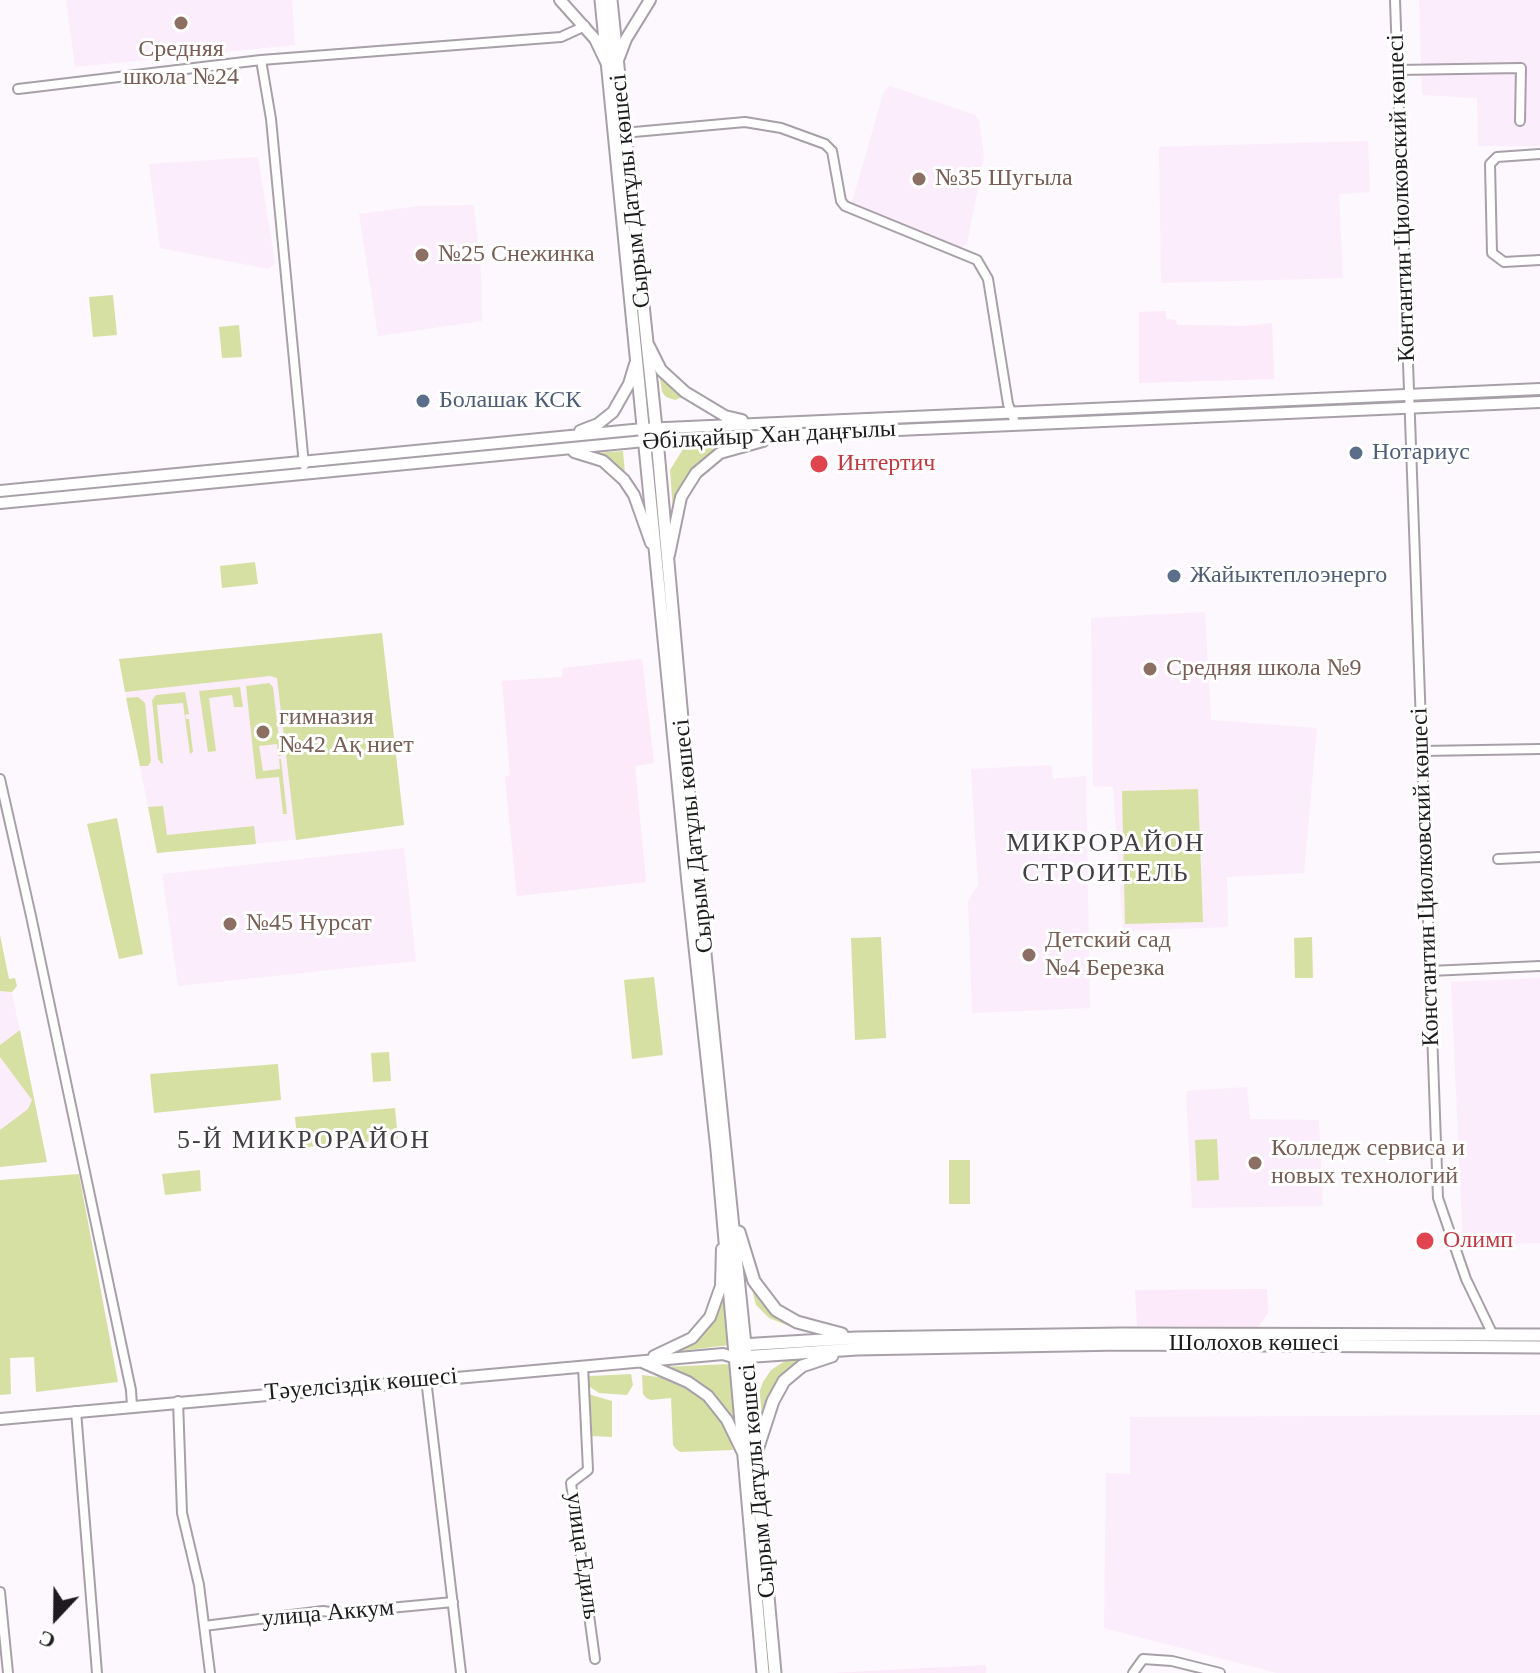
<!DOCTYPE html>
<html>
<head>
<meta charset="utf-8">
<style>
	body { margin:0 }
	#map { position:relative; width:1540px; height:1673px; overflow:hidden; background:#fdf7fe; font-family:"Times New Roman",serif }
	canvas { display:block }
	.north { position:absolute; left:16px; top:1577px; width:80px; height:80px; -webkit-text-stroke:6px #fff; paint-order:stroke; rotate:202deg; font-size:22px; font-weight:700; line-height:32px; text-align:center; color:#1d1b1e }
	.north::after { content:''; display:block; margin:auto; width:28px; height:36px; background:#1d1b1e; clip-path:polygon(50% 0,100% 100%,50% 72%,0 100%) }
</style>
</head>
<body>
<div id="map">
<canvas width="1540" height="1673"></canvas>
<div class="north">С</div>
</div>
<script>
const g = document.querySelector('canvas').getContext('2d');
g.lineJoin = 'round';
function fillPath(path, color) { g.fillStyle = color; g.fill(path, 'evenodd'); }
const shape = rows => new Path2D(rows.map(r => 'M' + r).join(''));
function trace(path, color, width, dash) { g.strokeStyle = color; g.lineWidth = width; g.lineCap = dash ? 'butt' : 'round'; g.setLineDash(dash || []); g.stroke(path); }
function drawText(font, color, halo, rows, align = 'center') {
  g.font = font + ' "Times New Roman",serif'; g.lineWidth = 6; g.setLineDash([]); g.textBaseline = 'middle'; g.strokeStyle = halo; g.fillStyle = color; for (const [text, x, y, turn = 0] of rows) {
    g.save(); g.translate(x, y); g.rotate((+turn || 0) * Math.PI / 180); g.textAlign = isNaN(turn) ? turn : align; if (halo) g.strokeText(text, 0, 0); g.fillText(text, 0, 0); g.restore();
  }
}
fillPath(shape([
	[1166,311,1166,319,1176,320,1177,325,1247,326,1272,323,1274,379,1139,383,1139,312],
	[642,659,654,763,635,766,646,882,517,896,505,777,510,775,502,681,562,677,563,668],
	[1267,1289,1268,1313,1258,1327,1137,1326,1135,1290],
	[986,1665,986,1673,832,1673]
]), '#fce9f9');
fillPath(shape([
	[66,0,292,0,295,45,75,67],
	[1419,0,1540,0,1540,146,1478,146,1477,98,1422,95],
	[890,86,975,115,979,120,984,157,967,244,961,248,855,207,852,202,884,91],
	[1368,141,1370,192,1339,194,1343,278,1161,283,1159,147],
	[258,157,275,263,269,269,160,248,149,164],
	[474,205,481,272,482,321,378,336,359,214,419,206],
	[1205,612,1211,720,1317,728,1304,873,1227,877,1228,927,1123,931,1113,787,1093,786,1091,618],
	[382,633,404,825,294,840,157,853,119,659],
	[1052,765,1053,779,1086,776,1090,1008,972,1013,968,901,978,885,971,769],
	[404,848,416,961,178,986,162,874],
	[0,935,47,1162,0,1167],
	[1540,978,1540,1243,1463,1246,1451,982],
	[1247,1087,1250,1119,1319,1120,1323,1206,1192,1208,1186,1091],
	[1540,1415,1540,1673,1277,1673,1104,1628,1106,1473,1130,1474,1130,1417]
]), '#fbedfc');
fillPath(shape([
	[113,295,117,335,93,337,89,297],
	[239,325,242,357,222,358,219,327],
	[659,372,683,395,682,397,675,400,666,397,662,392],
	[746,441,719,450,696,467,681,487,673,512,670,470,683,449,693,444],
	[623,451,625,474,612,461,596,453],
	[255,562,258,584,222,588,220,566],
	[382,633,404,825,296,840,277,678,270,676,125,692,119,659],
	[269,683,273,687,281,756,278,756,277,744,259,746,263,771,280,769,279,759,281,759,287,814,283,814,279,777,256,779,246,686],
	[240,687,243,707,234,707,232,695,209,698,216,751,208,752,199,691],
	[185,692,189,714,185,715,186,719,189,719,193,752,190,754,183,703,157,705,163,764,161,763,158,759,152,700,156,695],
	[138,697,145,703,151,761,148,766,140,766,126,698],
	[1198,789,1203,922,1125,924,1122,791],
	[163,806,167,835,254,826,256,844,157,853,148,807],
	[117,818,143,954,119,959,87,824],
	[0,935,9,979,15,978,17,986,12,992,0,991],
	[881,937,886,1038,855,1040,851,938],
	[1312,937,1313,978,1295,978,1294,938],
	[654,977,663,1055,632,1059,624,980],
	[20,1030,47,1162,0,1167,0,1130,28,1109,32,1100,0,1057,0,1045],
	[389,1052,391,1081,373,1082,371,1053],
	[278,1064,281,1100,154,1113,150,1074],
	[395,1108,398,1139,298,1148,295,1117],
	[1217,1139,1219,1180,1197,1181,1195,1140],
	[949,1160,970,1160,970,1204,949,1204],
	[200,1170,201,1191,165,1195,162,1174],
	[79,1174,118,1382,36,1392,34,1357,10,1358,11,1394,0,1395,0,1180],
	[749,1278,760,1296,818,1333,796,1329,769,1318,756,1305],
	[724,1289,730,1345,670,1352,714,1318],
	[820,1357,801,1363,762,1423,759,1393,763,1382,771,1370,785,1361],
	[731,1364,738,1438,730,1417,661,1367],
	[631,1374,633,1385,627,1395,599,1393,587,1385,587,1380,590,1376],
	[642,1375,673,1379,698,1391,724,1421,733,1450,680,1452,676,1449,673,1445,671,1398,651,1400,646,1398,643,1394],
	[588,1394,612,1401,612,1437,591,1436]
]), '#d7e0a3');
const minor = shape([
	[1395,0,1438,1198,1466,1279,1493,1335],
	[261,60,271,119,304,465],
	[1398,70,1521,68,1520,121],
	[18,89,261,60,561,37,585,26],
	[623,133,745,122,781,128,825,144,832,151,841,201,845,206,977,260,988,279,1008,404,1016,425],
	[1540,154,1497,157,1490,164,1492,253,1504,262,1540,260],
	[1422,751,1540,749],
	[0,779,31,916,131,1390,132,1406],
	[1498,859,1540,857],
	[1430,971,1540,966],
	[583,1366,588,1470,571,1483,595,1659],
	[426,1379,461,1673],
	[178,1401,182,1513,199,1585,210,1673],
	[76,1411,97,1673],
	[0,1592,8,1673],
	[204,1626,323,1611,337,1613,453,1602],
	[1133,1673,1143,1659,1172,1661,1220,1673]
]);
const major = shape([
	[560,0,595,39,606,62],
	[618,60,626,39,650,0],
	[649,346,661,370,685,392,725,416,742,420],
	[580,431,598,424,613,412,629,384,635,364],
	[574,452,603,461,624,480,634,495,651,543],
	[0,491,643,429,1540,389],
	[0,503,645,441,1540,402],
	[669,555,681,497,696,473,720,453,763,441],
	[654,1356,692,1338,710,1317,721,1286,722,1249],
	[642,1362,688,1382,708,1396,727,1420,742,1451],
	[0,1419,723,1354,736,1358]
]);
const highway = shape([
	[601,0,688,883,717,1150,763,1673],
	[611,0,656,428,689,797,745,1345,775,1673],
	[739,1232,754,1281,776,1310,797,1322,842,1334],
	[741,1345,856,1338,1121,1334,1540,1335],
	[741,1357,857,1349,1121,1344,1540,1347],
	[758,1447,773,1401,784,1381,802,1366,832,1356]
]);
trace(minor, '#a8a0a8', 12);
trace(major, '#a8a0a8', 14);
trace(highway, '#a8a0a8', 15);
trace(minor, '#fff', 8);
trace(major, '#fff', 10);
trace(highway, '#fff', 11);
for (const [x, y, r, color] of [
	[181,23,8,"#8d6e63"],
	[919,179,8,"#8d6e63"],
	[422,255,8,"#8d6e63"],
	[423,401,8,"#5c6f8a"],
	[1356,453,8,"#5c6f8a"],
	[819,464,10,"#e0444e"],
	[1174,576,8,"#5c6f8a"],
	[1150,669,8,"#8d6e63"],
	[263,732,8,"#8d6e63"],
	[230,924,8,"#8d6e63"],
	[1029,955,8,"#8d6e63"],
	[1255,1163,8,"#8d6e63"],
	[1425,1241,10,"#e0444e"]
]) { const dot = new Path2D(); dot.arc(x, y, r, 0, 2 * Math.PI); g.fillStyle = color; g.fill(dot); trace(dot, '#fff', 3); }
drawText('24px', '#785e54', '#fff', [
	["Средняя",181,50,"center"],
	["школа №24",181,78,"center"],
	["№35 Шугыла",935,179],
	["№25 Снежинка",438,255],
	["Средняя школа №9",1166,669],
	["гимназия",279,718],
	["№42 Ақ ниет",279,746],
	["№45 Нурсат",246,924],
	["Детский сад",1045,941],
	["№4 Березка",1045,969],
	["Колледж сервиса и",1271,1149],
	["новых технологий",1271,1177]
], 'left');
drawText('24px', '#1d1b1e', '#fff', [
	["Сырым Датұлы көшесі",631,191,-96],
	["Контантин Циолковский көшесі",1402,198,-92],
	["Әбілқайыр Хан даңғылы",769,436,-3],
	["Сырым Датұлы көшесі",694,836,-96],
	["Константин Циолковский көшесі",1426,877,-92],
	["Шолохов көшесі",1254,1344],
	["Тәуелсіздік көшесі",361,1385,-5],
	["Сырым Датұлы көшесі",758,1481,-95],
	["улица Едиль",582,1556,82],
	["улица Аккум",328,1614,-5]
]);
drawText('24px', '#4e5e75', '#fff', [
	["Болашак КСК",439,401],
	["Нотариус",1372,453],
	["Жайыктеплоэнерго",1190,576]
], 'left');
drawText('24px', '#be3a42', '#fff', [
	["Интертич",837,464],
	["Олимп",1443,1241]
], 'left');
g.letterSpacing = '2px';
drawText('26px', '#443e45', '#fff', [
	["МИКРОРАЙОН",1106,844],
	["СТРОИТЕЛЬ",1106,874],
	["5-Й МИКРОРАЙОН",304,1141]
]);
g.letterSpacing = '0px';
</script>
</body>
</html>
